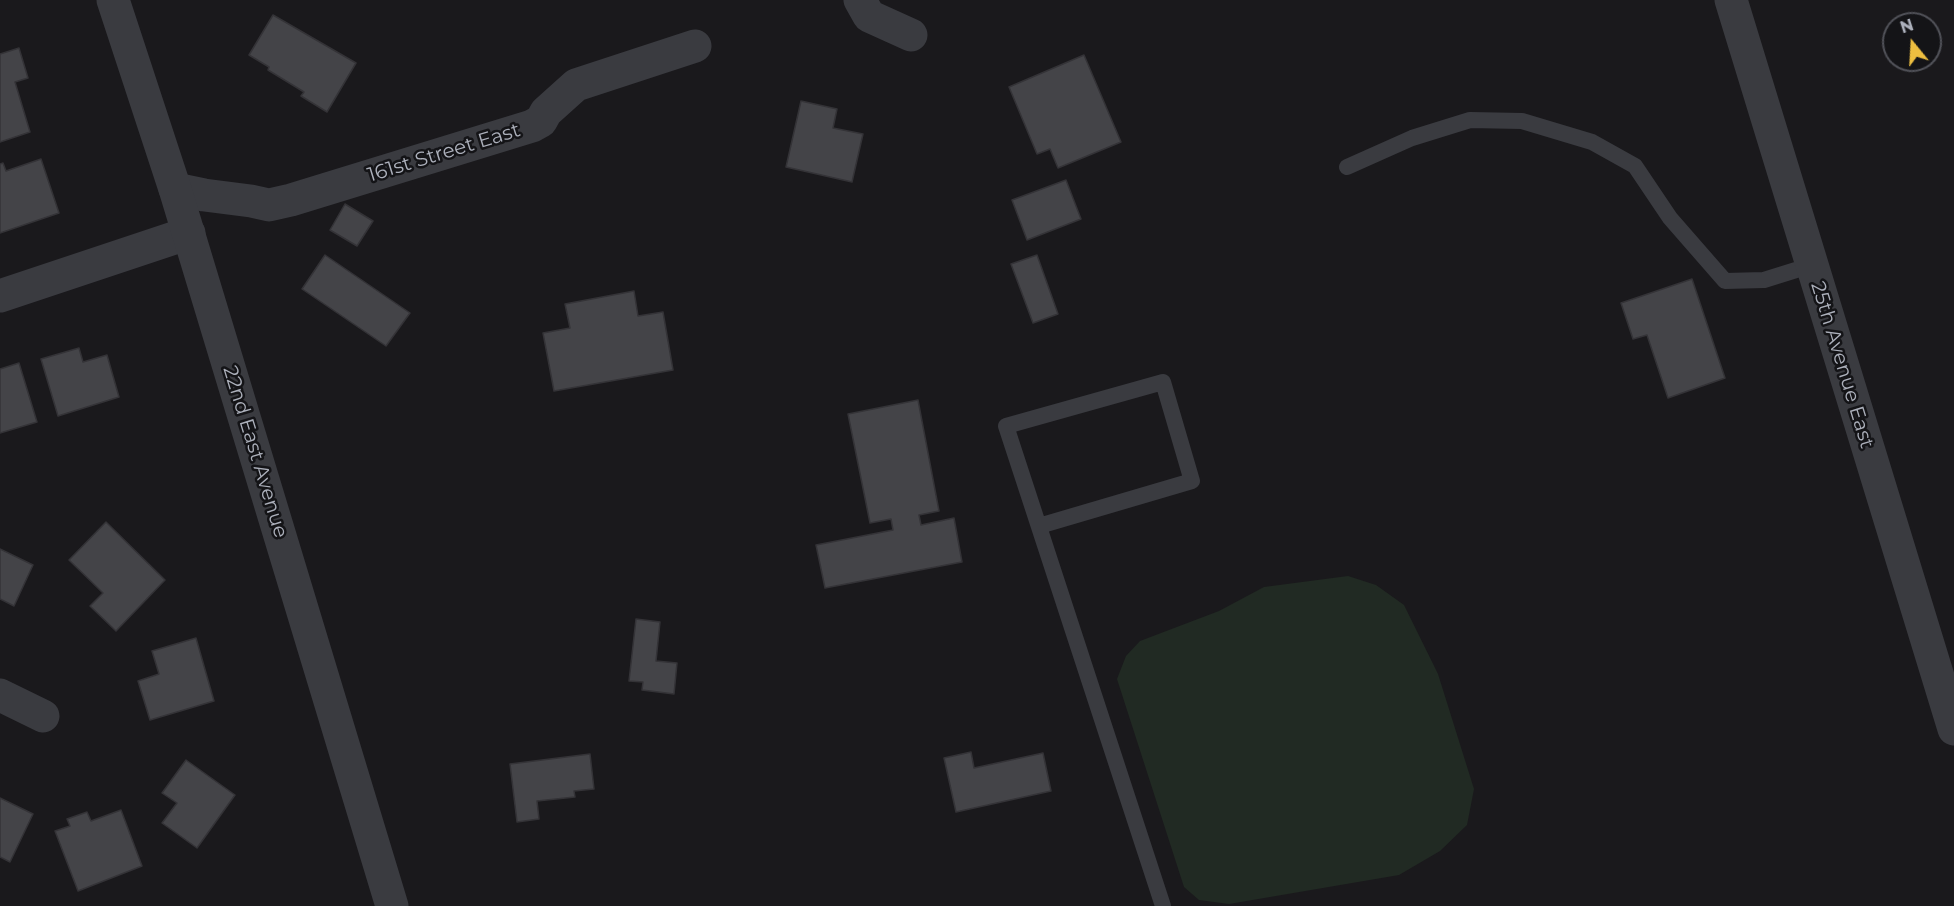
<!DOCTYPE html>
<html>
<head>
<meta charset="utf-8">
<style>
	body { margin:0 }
	#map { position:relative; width:1954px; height:906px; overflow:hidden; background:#1a191c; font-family:Montserrat,sans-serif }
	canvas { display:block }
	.north { position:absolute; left:1882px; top:12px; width:60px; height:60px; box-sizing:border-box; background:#141417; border:2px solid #515259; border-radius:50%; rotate:342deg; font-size:16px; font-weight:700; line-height:24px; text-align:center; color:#acb0bb }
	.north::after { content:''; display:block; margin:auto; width:21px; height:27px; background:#edbe40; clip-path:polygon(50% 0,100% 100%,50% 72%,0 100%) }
</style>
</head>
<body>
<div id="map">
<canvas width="1954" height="906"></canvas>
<div class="north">N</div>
</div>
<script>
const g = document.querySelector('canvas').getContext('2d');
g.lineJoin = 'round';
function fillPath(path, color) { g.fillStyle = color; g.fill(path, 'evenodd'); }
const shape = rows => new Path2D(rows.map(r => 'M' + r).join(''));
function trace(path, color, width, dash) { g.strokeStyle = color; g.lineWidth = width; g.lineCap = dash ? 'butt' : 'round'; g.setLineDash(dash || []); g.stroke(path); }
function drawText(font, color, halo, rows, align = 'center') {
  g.font = font + ' Montserrat,sans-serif'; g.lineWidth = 5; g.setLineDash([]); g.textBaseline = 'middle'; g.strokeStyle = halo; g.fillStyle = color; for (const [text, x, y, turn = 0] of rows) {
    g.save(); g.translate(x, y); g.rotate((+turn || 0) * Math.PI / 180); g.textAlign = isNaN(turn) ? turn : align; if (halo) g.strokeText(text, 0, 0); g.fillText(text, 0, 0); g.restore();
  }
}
fillPath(shape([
	[1348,576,1376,585,1404,605,1438,674,1474,789,1467,825,1440,851,1399,875,1229,904,1199,900,1184,887,1117,679,1126,656,1140,641,1219,611,1264,587]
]), '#212a23');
const building = shape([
	[273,15,356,63,327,112,301,96,304,92,268,70,269,67,249,55,273,15],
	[19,48,28,78,15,82,30,132,0,142,0,54,19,48],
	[1084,55,1121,142,1058,168,1050,149,1037,154,1009,87,1084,55],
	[801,101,837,109,833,128,863,134,852,182,786,167,801,101],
	[41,159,59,213,0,233,0,164,3,163,6,171,41,159],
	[1066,180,1081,219,1027,240,1012,200,1066,180],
	[345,204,373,221,357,246,330,230,345,204],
	[325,255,410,313,386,346,302,289,325,255],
	[1037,255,1058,314,1033,323,1011,264,1037,255],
	[1692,279,1725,378,1668,398,1647,335,1633,339,1621,303,1692,279],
	[634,291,638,316,663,312,673,370,554,391,543,333,570,328,565,304,634,291],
	[79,348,83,362,107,355,119,397,58,416,41,359,79,348],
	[19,363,37,422,0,433,0,369,19,363],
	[918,400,939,511,919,515,921,525,954,518,962,562,825,588,816,545,893,530,891,519,870,523,848,414,918,400],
	[106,522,165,580,116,631,90,606,103,593,69,560,106,522],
	[0,549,33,565,14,606,0,599,0,549],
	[636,619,660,622,656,661,677,663,674,694,642,690,643,682,629,681,636,619],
	[196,638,214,701,150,720,138,681,159,674,152,651,196,638],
	[971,752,974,768,1043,753,1051,791,956,812,944,758,971,752],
	[590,754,594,789,574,791,575,797,537,801,539,819,517,822,510,764,590,754],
	[186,760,235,795,197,848,162,823,177,803,162,793,186,760],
	[0,798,33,814,10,862,0,857,0,798],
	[121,810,142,866,78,891,55,831,70,826,67,819,87,812,91,821,121,810]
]);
fillPath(building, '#444448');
trace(building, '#343337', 1.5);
trace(shape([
	[1347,167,1412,138,1470,120,1522,121,1592,142,1635,166,1670,218,1725,281,1764,280,1812,265],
	[1039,526,1192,481,1163,382,1006,426,1163,906]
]), '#3a3b40', 16);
trace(shape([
	[860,0,869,16,911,35],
	[1731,0,1954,729],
	[175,189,204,195,251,201,269,205,291,200,532,126,541,121,546,112,576,85,695,46],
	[0,296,189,233],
	[0,695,43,716]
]), '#3a3b40', 33);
trace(shape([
	[113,0,175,189,392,906]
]), '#3a3b40', 33);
drawText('20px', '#acb0bb', '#141417', [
	["161st Street East",444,153,-17],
	["25th Avenue East",1842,365,73],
	["22nd East Avenue",255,452,73]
]);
</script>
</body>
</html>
